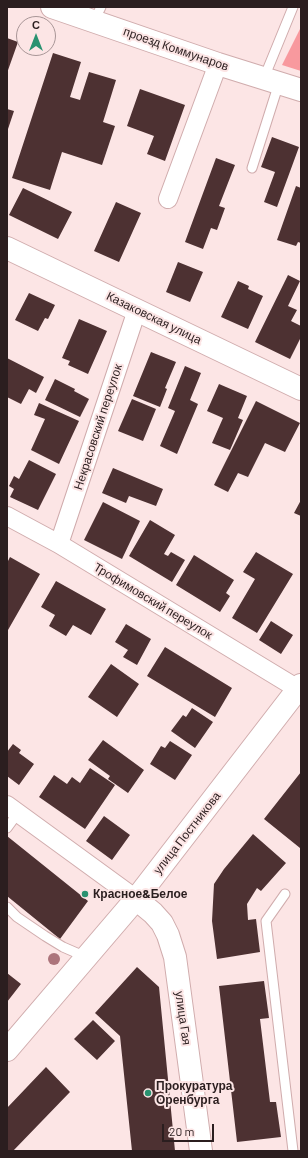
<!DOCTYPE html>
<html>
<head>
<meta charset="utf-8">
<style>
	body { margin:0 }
	#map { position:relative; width:308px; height:1158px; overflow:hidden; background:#fce5e5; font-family:Barlow,sans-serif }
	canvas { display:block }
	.frame { position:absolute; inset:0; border:8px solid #2b1e1f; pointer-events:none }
	.north { position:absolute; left:16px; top:16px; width:40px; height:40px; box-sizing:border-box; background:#fce5e5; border:1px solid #a89596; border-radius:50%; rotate:0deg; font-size:11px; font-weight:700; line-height:16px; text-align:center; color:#2b1e1f }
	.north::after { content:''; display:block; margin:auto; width:14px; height:18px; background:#299270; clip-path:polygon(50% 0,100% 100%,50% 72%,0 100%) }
	.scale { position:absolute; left:162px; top:1124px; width:52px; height:18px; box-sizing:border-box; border:2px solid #2b1e1f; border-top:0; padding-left:5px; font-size:12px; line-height:14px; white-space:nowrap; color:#2b1e1f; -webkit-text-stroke:3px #fce5e5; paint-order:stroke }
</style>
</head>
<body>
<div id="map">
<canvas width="308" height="1158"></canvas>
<div class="frame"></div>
<div class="north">С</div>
<div class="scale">20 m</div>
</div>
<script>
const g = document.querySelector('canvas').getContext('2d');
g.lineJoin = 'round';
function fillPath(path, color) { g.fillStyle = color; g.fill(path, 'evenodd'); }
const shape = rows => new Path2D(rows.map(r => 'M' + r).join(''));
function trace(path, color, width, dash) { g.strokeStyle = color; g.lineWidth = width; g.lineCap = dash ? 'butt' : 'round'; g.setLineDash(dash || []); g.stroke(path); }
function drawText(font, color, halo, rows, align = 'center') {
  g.font = font + ' Barlow,sans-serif'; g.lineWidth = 4; g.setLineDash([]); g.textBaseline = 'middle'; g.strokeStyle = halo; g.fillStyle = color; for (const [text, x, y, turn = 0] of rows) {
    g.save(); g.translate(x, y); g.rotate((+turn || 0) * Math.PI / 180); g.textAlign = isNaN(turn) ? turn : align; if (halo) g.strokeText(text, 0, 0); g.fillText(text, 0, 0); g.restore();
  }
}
fillPath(shape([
	[301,27,301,71,282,65]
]), '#f8999e');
fillPath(shape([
	[7,38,18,42,7,73],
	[53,53,81,62,70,97,80,100,89,72,116,80,103,122,115,126,102,165,62,152,50,190,12,178],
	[140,89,185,105,165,161,147,154,154,136,127,126],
	[7,109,14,111,7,132],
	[272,137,299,147,277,207,264,202,275,172,261,167],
	[216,158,235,165,219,206,225,208,217,230,211,228,203,249,185,242],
	[296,186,301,188,301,243,298,242,296,246,277,240],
	[23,188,72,212,58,239,9,215],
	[116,202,141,213,119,262,94,251],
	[178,262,203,272,190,302,166,292],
	[288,275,300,281,288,306,297,310,291,321,301,326,301,337,290,359,255,342],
	[238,281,249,286,248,289,263,296,248,329,221,317],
	[29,293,55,305,48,319,45,318,38,331,15,320],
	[79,319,107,331,88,374,68,365,70,361,62,358],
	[151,352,176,362,165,388,167,389,160,407,133,396],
	[7,358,44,377,36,393,29,389,21,404,7,397],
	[185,366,201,373,190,400,198,404,177,454,160,446,175,411,168,408],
	[55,379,75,389,74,391,89,399,80,417,45,400],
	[219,384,247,396,238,418,243,420,230,450,212,443,223,418,207,411],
	[132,399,156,409,143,441,118,431],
	[256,401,300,423,285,452,265,443,248,477,238,473,228,492,214,485],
	[39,403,79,421,59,464,31,450,45,419,34,415],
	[29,460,56,474,38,510,10,497,14,489,9,486,14,476,19,479],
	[113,468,163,489,156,506,129,496,126,503,102,493],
	[301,500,301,516,294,513],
	[103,502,140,521,122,559,84,540],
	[150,520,175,535,164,554,168,556,171,552,185,560,172,582,129,556],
	[256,552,293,574,257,633,232,618,255,579,243,572],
	[194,555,234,580,226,593,230,596,220,612,176,585],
	[10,557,40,574,8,630,7,629,7,563],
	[56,581,106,609,91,635,73,625,66,636,49,626,55,615,41,607],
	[271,621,293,635,281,654,259,640],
	[126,624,151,639,137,665,123,657,128,650,115,642],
	[165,647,232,688,215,717,147,676],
	[111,664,139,684,117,717,88,697],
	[192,708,213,722,195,748,171,731,183,715,186,717],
	[103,740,144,770,128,793,108,779,110,776,88,760],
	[170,741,192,755,175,780,150,764,161,746,165,748],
	[13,744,21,750,19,753,34,764,19,785,7,776,7,752],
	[90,768,115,785,85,829,39,797,54,775,67,784,72,777,80,783],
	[301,772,301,847,300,848,264,819],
	[104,816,130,835,112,860,86,841],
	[253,834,286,863,261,891,257,888,247,904,248,920,256,919,260,952,217,959,212,921,214,884,224,869],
	[7,836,88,901,60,939,7,896],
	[137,967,159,987,175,1151,132,1151,120,1036,95,1013],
	[7,973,21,984,7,1002],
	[264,981,269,1018,260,1019,270,1102,276,1102,281,1137,237,1142,219,986],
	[93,1020,115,1041,97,1060,74,1039],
	[46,1067,70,1092,13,1151,7,1151,7,1108]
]), '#4d3132');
const service = shape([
	[94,21,101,7],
	[264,78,293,7],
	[252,168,279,83],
	[7,828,18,813],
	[285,894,266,921,293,1151],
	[7,907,17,917,45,936,63,947,86,957]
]);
const minor = shape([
	[168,199,218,64],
	[7,516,59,544,298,689],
	[59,544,137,310],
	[7,805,136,899]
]);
const tertiary = shape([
	[52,7,218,64,301,90],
	[7,248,301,389],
	[136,899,153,913,162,923,168,935,175,957,201,1151]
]);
const primary = shape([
	[7,1050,136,899,301,685]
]);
trace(service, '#d0acad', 11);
trace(minor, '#d0acad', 20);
trace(tertiary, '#d0acad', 24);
trace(primary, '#d0acad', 24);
trace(service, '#fff', 9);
trace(minor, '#fff', 18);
trace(tertiary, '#fff', 22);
trace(primary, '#fff', 22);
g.fillStyle = '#ac747b';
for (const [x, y] of [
	[54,959]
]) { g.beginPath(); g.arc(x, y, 6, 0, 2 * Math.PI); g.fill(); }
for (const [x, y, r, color] of [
	[85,894,4,"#299270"],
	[148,1093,4,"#299270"]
]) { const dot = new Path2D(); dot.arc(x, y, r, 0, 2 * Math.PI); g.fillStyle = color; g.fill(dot); trace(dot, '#fce5e5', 1.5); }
drawText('12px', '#2b1e1f', '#fce5e5', [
	["проезд Коммунаров",176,49,19],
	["Казаковская улица",154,318,26],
	["Некрасовский переулок",98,427,-72],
	["Трофимовский переулок",153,601,31],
	["улица Постникова",187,833,-52],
	["улица Гая",183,1018,82]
]);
drawText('bold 12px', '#2b1e1f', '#fce5e5', [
	["Красное&Белое",93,894],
	["Прокуратура",156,1086],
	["Оренбурга",156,1100]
], 'left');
</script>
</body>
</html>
